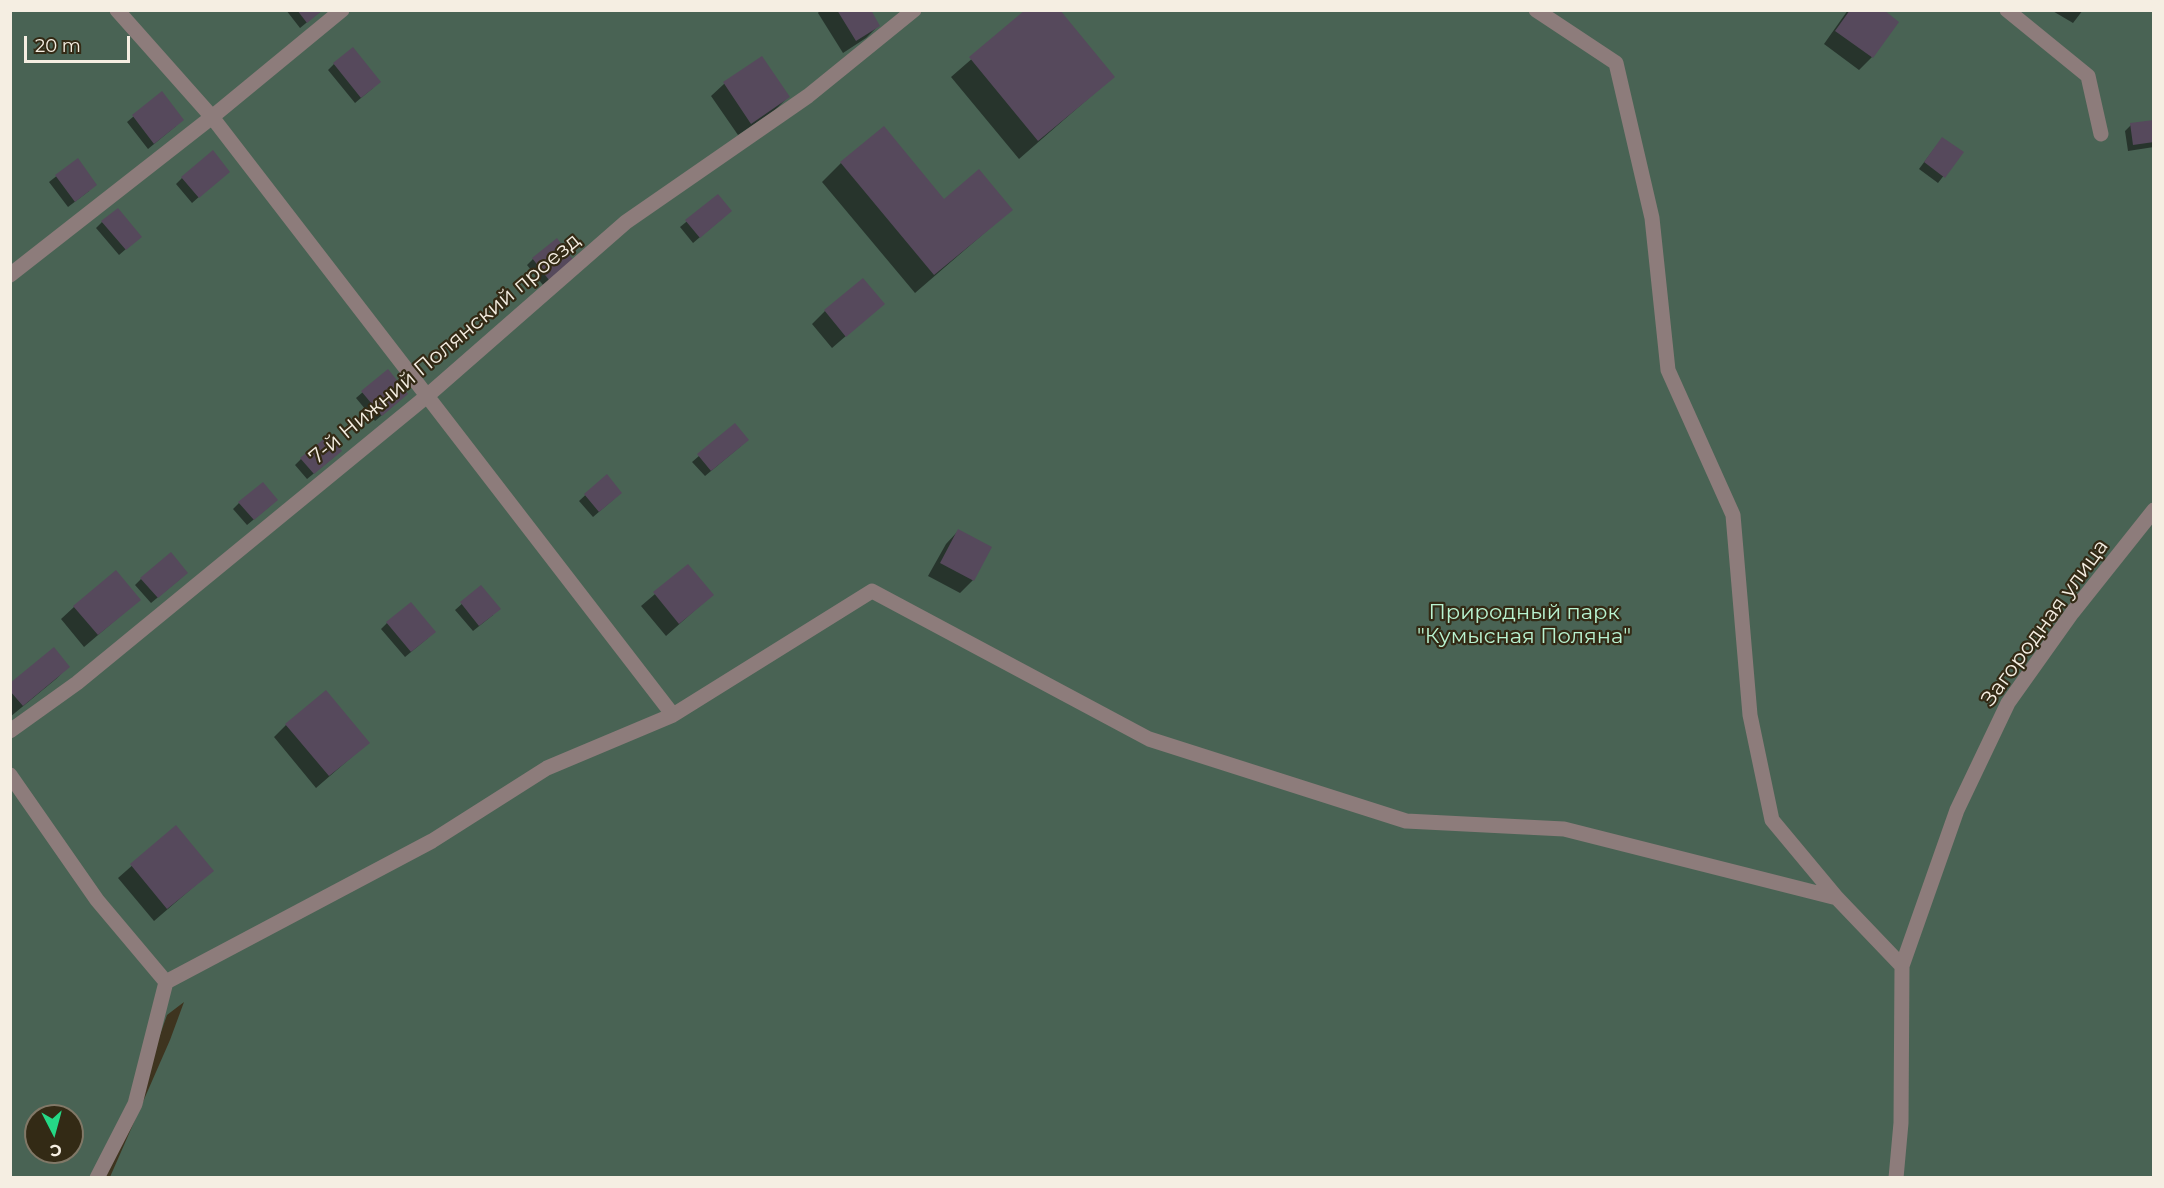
<!DOCTYPE html>
<html>
<head>
<meta charset="utf-8">
<style>
	body { margin:0 }
	#map { position:relative; width:2164px; height:1188px; overflow:hidden; background:#3e341f; font-family:Montserrat,sans-serif }
	canvas { display:block }
	.frame { position:absolute; inset:0; border:12px solid #f5eee2; pointer-events:none }
	.north { position:absolute; left:24px; top:1104px; width:60px; height:60px; box-sizing:border-box; background:#332a15; border:2px solid #817867; border-radius:50%; rotate:174deg; font-size:16px; font-weight:700; line-height:24px; text-align:center; color:#f5eee2 }
	.north::after { content:''; display:block; margin:auto; width:21px; height:27px; background:#25d886; clip-path:polygon(50% 0,100% 100%,50% 72%,0 100%) }
	.scale { position:absolute; left:24px; top:36px; width:106px; height:27px; box-sizing:border-box; border:3px solid #f5eee2; border-top:0; padding-left:8px; font-size:18px; line-height:21px; white-space:nowrap; color:#f5eee2; -webkit-text-stroke:4px #332a15; paint-order:stroke }
</style>
</head>
<body>
<div id="map">
<canvas width="2164" height="1188"></canvas>
<div class="frame"></div>
<div class="north">С</div>
<div class="scale">20 m</div>
</div>
<script>
const g = document.querySelector('canvas').getContext('2d');
g.lineJoin = 'round';
function fillPath(path, color) { g.fillStyle = color; g.fill(path, 'evenodd'); }
const shape = rows => new Path2D(rows.map(r => 'M' + r).join(''));
function trace(path, color, width, dash) { g.strokeStyle = color; g.lineWidth = width; g.lineCap = dash ? 'butt' : 'round'; g.setLineDash(dash || []); g.stroke(path); }
function drawText(font, color, halo, rows, align = 'center') {
  g.font = font + ' Montserrat,sans-serif'; g.lineWidth = 4.5; g.setLineDash([]); g.textBaseline = 'middle'; g.strokeStyle = halo; g.fillStyle = color; for (const [text, x, y, turn = 0] of rows) {
    g.save(); g.translate(x, y); g.rotate((+turn || 0) * Math.PI / 180); g.textAlign = isNaN(turn) ? turn : align; if (halo) g.strokeText(text, 0, 0); g.fillText(text, 0, 0); g.restore();
  }
}
fillPath(shape([
	[10,11,2153,11,2153,1177,110,1177,170,1040,184,1002,167,1015,121,1146,99,1177,11,1177],
	[36,1116,72,1116,72,1152,36,1152]
]), '#496354');
fillPath(shape([
	[286,10,322,10,300,28],
	[820,10,869,10,878,26,866,38,843,53,818,13],
	[1028,10,1113,77,1019,159,951,77],
	[1848,10,1881,10,1872,57,1859,70,1824,44],
	[2051,10,2083,10,2073,23],
	[761,58,788,97,775,110,738,135,711,96,724,84],
	[334,64,373,88,355,103,328,70],
	[161,93,176,126,148,149,127,122],
	[2154,122,2154,147,2128,151,2125,131,2131,125],
	[1937,145,1962,152,1938,183,1919,169],
	[77,160,89,191,68,207,49,182],
	[841,163,944,201,1011,210,915,293,822,182],
	[224,175,192,203,176,184,182,178],
	[718,196,724,217,693,243,680,227],
	[102,222,140,237,119,255,96,228],
	[533,259,566,267,543,285,527,265],
	[883,304,832,348,812,324,825,311],
	[387,371,400,400,375,421,356,398],
	[735,425,741,446,705,476,692,462],
	[334,457,307,479,295,465,301,459],
	[606,476,614,499,593,517,579,501],
	[239,503,270,506,247,525,233,509],
	[958,531,990,548,973,580,960,593,928,576,946,544],
	[688,566,712,595,666,636,641,606],
	[141,579,180,579,151,603,135,585],
	[481,587,493,615,473,631,455,610],
	[139,600,84,647,61,619,74,607],
	[387,623,428,638,405,657,381,629],
	[68,667,56,679,10,717,10,685],
	[286,725,368,743,316,788,274,737],
	[176,827,212,871,154,921,118,878]
]), '#0007');
fillPath(shape([
	[297,10,323,10,307,23],
	[837,10,871,10,880,26,856,41],
	[1025,10,1060,10,1115,77,1038,141,969,57],
	[1850,10,1884,10,1899,22,1873,58,1835,31],
	[353,47,381,82,361,98,333,63],
	[762,56,790,97,751,124,723,82],
	[162,91,184,120,154,144,132,115],
	[2154,120,2154,142,2133,145,2130,123],
	[884,126,944,199,979,169,1013,210,934,275,840,162],
	[1942,137,1964,152,1945,178,1924,162],
	[213,150,230,172,199,198,181,177],
	[78,158,97,185,75,202,55,175],
	[718,194,732,211,700,238,685,220],
	[118,208,142,237,126,250,101,221],
	[557,238,574,261,549,280,532,258],
	[863,278,885,304,846,337,824,310],
	[388,369,408,394,382,416,361,391],
	[735,423,749,440,711,471,697,454],
	[329,435,342,451,314,474,300,458],
	[607,474,622,493,599,512,584,494],
	[263,482,278,500,254,520,238,502],
	[958,529,992,547,974,581,940,563],
	[171,552,188,573,158,598,140,578],
	[688,564,714,595,679,624,653,592],
	[116,570,141,600,98,635,73,606],
	[481,585,501,609,479,626,460,602],
	[411,602,436,632,411,652,386,622],
	[54,647,70,667,23,706,10,691,10,683],
	[326,690,370,743,329,776,285,724],
	[176,825,214,871,167,909,130,864]
]), '#56495c');
trace(shape([
	[117,10,212,117,673,715,872,591,1149,739,1406,821,1564,829,1837,898],
	[1536,10,1616,63,1652,218,1668,370,1733,515,1750,715,1772,820,1837,898,1902,966,1901,1123,1896,1178],
	[2007,10,2088,76,2101,134],
	[10,275,212,117,342,10],
	[10,731,77,683,427,396,626,222,808,96,914,10],
	[10,775,97,900,166,982],
	[1902,966,1957,810,2008,703,2072,613,2154,510],
	[97,1178,135,1104,166,982,432,841,547,768,673,715]
]), '#8d7c7b', 15);
drawText('21px', '#f5eee2', '#332a15', [
	["7-й Нижний Полянский проезд",445,349,-40],
	["Загородная улица",2045,623,-54]
]);
drawText('21px', '#b9f3d1', '#332a15', [
	["Природный парк",1524,613],
	["\"Кумысная Поляна\"",1524,637]
]);
</script>
</body>
</html>
